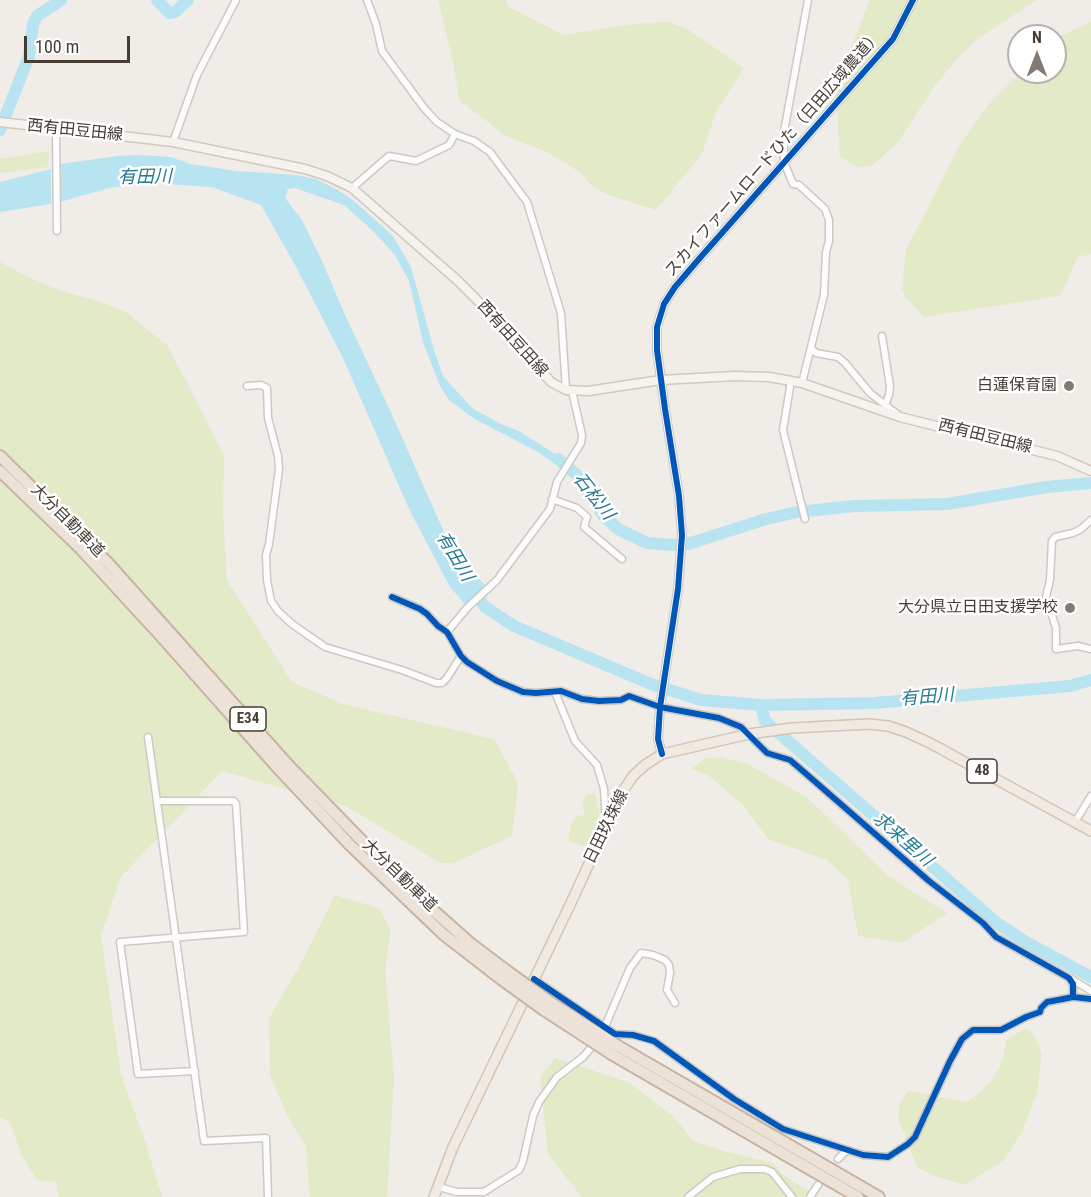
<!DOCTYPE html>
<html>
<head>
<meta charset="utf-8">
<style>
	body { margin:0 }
	#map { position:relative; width:1091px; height:1197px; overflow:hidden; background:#f0ece8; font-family:"Roboto Condensed",sans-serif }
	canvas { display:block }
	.north { position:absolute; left:1007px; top:24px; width:60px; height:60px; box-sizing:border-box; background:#fff; border:2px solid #b5b1ae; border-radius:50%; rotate:0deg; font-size:16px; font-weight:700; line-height:24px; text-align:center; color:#463c34 }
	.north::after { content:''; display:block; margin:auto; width:21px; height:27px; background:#827a73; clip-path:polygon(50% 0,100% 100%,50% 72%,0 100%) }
	.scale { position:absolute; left:24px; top:36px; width:106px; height:27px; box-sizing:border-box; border:3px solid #463c34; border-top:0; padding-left:8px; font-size:18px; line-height:21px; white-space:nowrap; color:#463c34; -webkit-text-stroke:4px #fff; paint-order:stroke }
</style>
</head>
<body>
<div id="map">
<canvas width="1091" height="1197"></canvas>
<div class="north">N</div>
<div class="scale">100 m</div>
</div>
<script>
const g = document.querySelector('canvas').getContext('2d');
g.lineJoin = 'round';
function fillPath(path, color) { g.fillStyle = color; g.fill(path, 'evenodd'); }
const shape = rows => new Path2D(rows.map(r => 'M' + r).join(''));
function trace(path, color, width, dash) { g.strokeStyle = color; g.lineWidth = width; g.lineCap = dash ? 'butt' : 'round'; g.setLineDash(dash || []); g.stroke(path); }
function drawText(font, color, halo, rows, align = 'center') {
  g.font = font + ' "Roboto Condensed","Noto Sans JP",sans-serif'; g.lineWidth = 5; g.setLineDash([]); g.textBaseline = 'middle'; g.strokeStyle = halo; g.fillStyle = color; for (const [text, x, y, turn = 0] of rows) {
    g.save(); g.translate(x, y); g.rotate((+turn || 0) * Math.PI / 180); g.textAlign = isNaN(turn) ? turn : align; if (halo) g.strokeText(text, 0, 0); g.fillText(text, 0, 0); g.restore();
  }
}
fillPath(shape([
	[438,0,505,0,509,7,564,35,632,24,667,22,686,28,744,68,716,112,702,154,656,210,605,194,590,184,581,173,547,152,506,136,459,100,454,66],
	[870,0,1037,0,979,38,960,56,936,84,898,142,872,166,856,167,840,156,836,86],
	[1091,22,1091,254,1078,257,1060,296,923,317,902,292,906,250,961,143,990,103,1021,72,1055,72,1055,40,1060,36],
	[49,151,48,167,0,173,0,159],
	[0,262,30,278,65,292,98,301,126,312,168,346,224,456,223,513,227,580,292,682,343,704,494,739,518,783,512,836,453,863,440,863,346,806,222,771,121,877,101,936,121,1075,144,1138,162,1197,59,1197,56,1182,38,1181,22,1156,10,1123,0,1117],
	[720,757,748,764,808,798,888,876,947,913,902,943,858,936,848,880,827,860,768,839,743,805,709,776,691,769,704,759],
	[586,794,595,794,599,810,599,829,591,848,568,841,571,825,576,816,585,815,582,803],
	[335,895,379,908,391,931,385,968,394,1077,387,1197,310,1197,306,1147,286,1113,270,1075,269,1018,303,960],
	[1025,1028,1034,1035,1042,1053,1037,1093,1023,1130,1003,1161,965,1185,932,1175,917,1167,898,1118,900,1104,908,1091,967,1102,985,1088,995,1076,1003,1059,1006,1041],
	[555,1058,630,1083,674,1117,693,1141,727,1152,773,1163,783,1175,818,1197,582,1197,548,1154,540,1077]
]), '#e3eac7');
fillPath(shape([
	[138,155,171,157,190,164,236,171,296,175,316,179,338,190,354,201,393,236,411,267,434,350,443,376,472,408,501,424,519,431,566,461,561,468,538,452,473,418,449,400,440,386,423,342,409,281,395,255,373,231,344,205,295,188,288,189,285,198,302,220,322,261,345,315,389,408,447,539,470,570,487,587,466,605,450,587,410,511,343,358,294,263,261,205,212,187,155,183,109,188,60,202,59,164,118,156],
	[51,169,51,204,0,212,0,182]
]), '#b7e4f0');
trace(shape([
	[157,0,169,13,175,12,188,0],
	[0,130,29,56,33,24,37,16,61,0],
	[558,459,577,475,603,515,618,529,647,543,672,545,688,544,766,519,797,512,855,506,947,504,1047,487,1091,483],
	[471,587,485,607,514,626,651,684,701,700,761,705,875,703,1070,686,1091,680],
	[761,705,765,721,997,923,1026,942,1091,977]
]), '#b7e4f0', 12);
const minor = shape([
	[367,0,376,24,382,51,424,108,437,122,455,134,474,141,490,152,527,202,561,313,566,390],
	[56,129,57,231],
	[173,142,197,75,236,0],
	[352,188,389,156,416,161,449,145,455,134],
	[882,336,890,386,889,395,885,405],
	[812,349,816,353,838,357,845,363,870,393,897,414],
	[791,381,783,430,805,519],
	[802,383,824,295,826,252,829,241,829,220,825,209,799,185,793,184,784,162,784,132,808,0],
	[247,386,261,385,267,388,268,418,278,456,279,469,269,544,266,555,267,580,271,601,278,611,292,624,325,647,402,670,436,683,442,683,447,678,461,656],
	[552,499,577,508,587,517,584,527,622,559],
	[1091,520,1081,529,1073,533,1055,537,1052,541,1050,580,1046,597,1056,628,1056,649,1078,646,1091,649],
	[392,597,420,609,427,614,438,626,447,632,461,656,467,662,497,681,523,692,536,693,561,691,582,699,599,701,621,700,629,696,660,707,719,718,741,727,767,753,790,760,804,772,929,881,983,923,996,937,1069,978,1073,984,1073,997],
	[447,632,467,608,497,580,550,509,557,482,581,443,582,435,572,391],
	[555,692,575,741,597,765,604,789,606,824],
	[148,737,204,1141,266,1138,268,1197],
	[158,801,234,801,236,804,244,932,120,942,138,1074,195,1071],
	[1075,822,1091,796],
	[1070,978,1091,991],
	[534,979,615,1034,633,1035,654,1041,734,1099,783,1129,863,1155,888,1157,908,1144,915,1137,950,1061,962,1039,973,1030,1001,1030,1026,1017,1040,1012,1041,1008,1047,1002,1058,1000,1073,997,1091,999],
	[603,1031,630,968,641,953,653,955,665,960,669,965,670,973,667,990,675,1003],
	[838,1159,847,1150],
	[439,1187,457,1192,484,1192,519,1170,523,1161,533,1116,539,1102,557,1077,583,1057,596,1042],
	[688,1197,713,1177,740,1169,765,1169,772,1172,792,1197],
	[810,1197,818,1185]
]);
const tertiary = shape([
	[662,754,658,739,660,707,678,589,682,535,679,496,665,409,657,350,657,327,664,304,675,287,699,259,893,39,913,0]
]);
const secondary = shape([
	[0,122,173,142,305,169,327,176,352,188,457,280,487,310,551,382,566,390,588,391,661,380,735,376,769,377,802,383,900,417,1057,456,1091,471]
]);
const primary = shape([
	[434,1197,453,1147,570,905,621,794,633,776,645,765,662,754,749,734,792,728,869,724,888,726,906,732,930,743,1091,831]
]);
const motorway = shape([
	[0,456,108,563,289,766,359,838,417,896,470,943,507,971],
	[0,471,81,549,161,636,277,767,350,845,443,934,501,979],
	[618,1046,879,1197],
	[613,1055,858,1197]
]);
trace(minor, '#ccc8c4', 9);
trace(tertiary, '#ccc8c4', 10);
trace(secondary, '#d1c9c0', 11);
trace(primary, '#d3c4b5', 12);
trace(motorway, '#c8b4a3', 14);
trace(minor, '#fdfcfc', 6);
trace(tertiary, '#fdfcfc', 8);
trace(secondary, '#f6f3ee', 8);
trace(primary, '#f1eae2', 9);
trace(motorway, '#ece2d8', 10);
const motorwayBridge = shape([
	[507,971,550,1002,618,1046],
	[501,979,544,1010,613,1055]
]);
trace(motorwayBridge, '#c8b4a3', 14, []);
trace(motorwayBridge, '#ece2d8', 10);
trace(shape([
	[392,597,420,609,427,614,438,626,447,632,461,656,467,662,497,681,523,692,536,693,561,691,582,699,599,701,621,700,629,696,660,707,719,718,741,727,767,753,790,760,804,772,929,881,983,923,996,937,1069,978,1073,984,1073,997],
	[662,754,658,739,660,707,678,589,682,535,679,496,665,409,657,350,657,327,664,304,675,287,699,259,893,39,913,0],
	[534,979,615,1034,633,1035,654,1041,734,1099,783,1129,863,1155,888,1157,908,1144,915,1137,950,1061,962,1039,973,1030,1001,1030,1026,1017,1040,1012,1041,1008,1047,1002,1058,1000,1073,997,1091,999]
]), '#0057b8', 6);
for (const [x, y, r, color] of [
	[1069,386,6,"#827a73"],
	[1070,608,6,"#827a73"]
]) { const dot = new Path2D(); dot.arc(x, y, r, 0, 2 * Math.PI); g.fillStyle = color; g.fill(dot); trace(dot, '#fff', 2); }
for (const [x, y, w] of [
	[248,719,36],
	[982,771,30]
]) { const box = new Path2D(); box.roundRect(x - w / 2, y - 12, w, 24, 4.5); g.fillStyle = '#fff'; g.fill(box); trace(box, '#463c34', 1.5); }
drawText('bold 15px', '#463c34', null, [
	["E34",248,719],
	["48",982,771]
]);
drawText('16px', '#463c34', '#fff', [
	["西有田豆田線",75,131,6],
	["スカイファームロードひた（日田広域農道）",774,154,-49],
	["西有田豆田線",512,339,48],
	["西有田豆田線",985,437,14],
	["大分自動車道",67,521,45],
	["日田玖珠線",607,827,-64],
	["大分自動車道",399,876,44]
]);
drawText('16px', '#463c34', '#fff', [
	["白蓮保育園",1057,386],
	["大分県立日田支援学校",1058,608]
], 'right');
drawText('italic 18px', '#257b94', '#fff', [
	["有田川",145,178,-1],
	["石松川",593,497,52],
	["有田川",454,557,59],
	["有田川",927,698,-5],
	["求来里川",902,840,41]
]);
</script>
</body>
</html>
